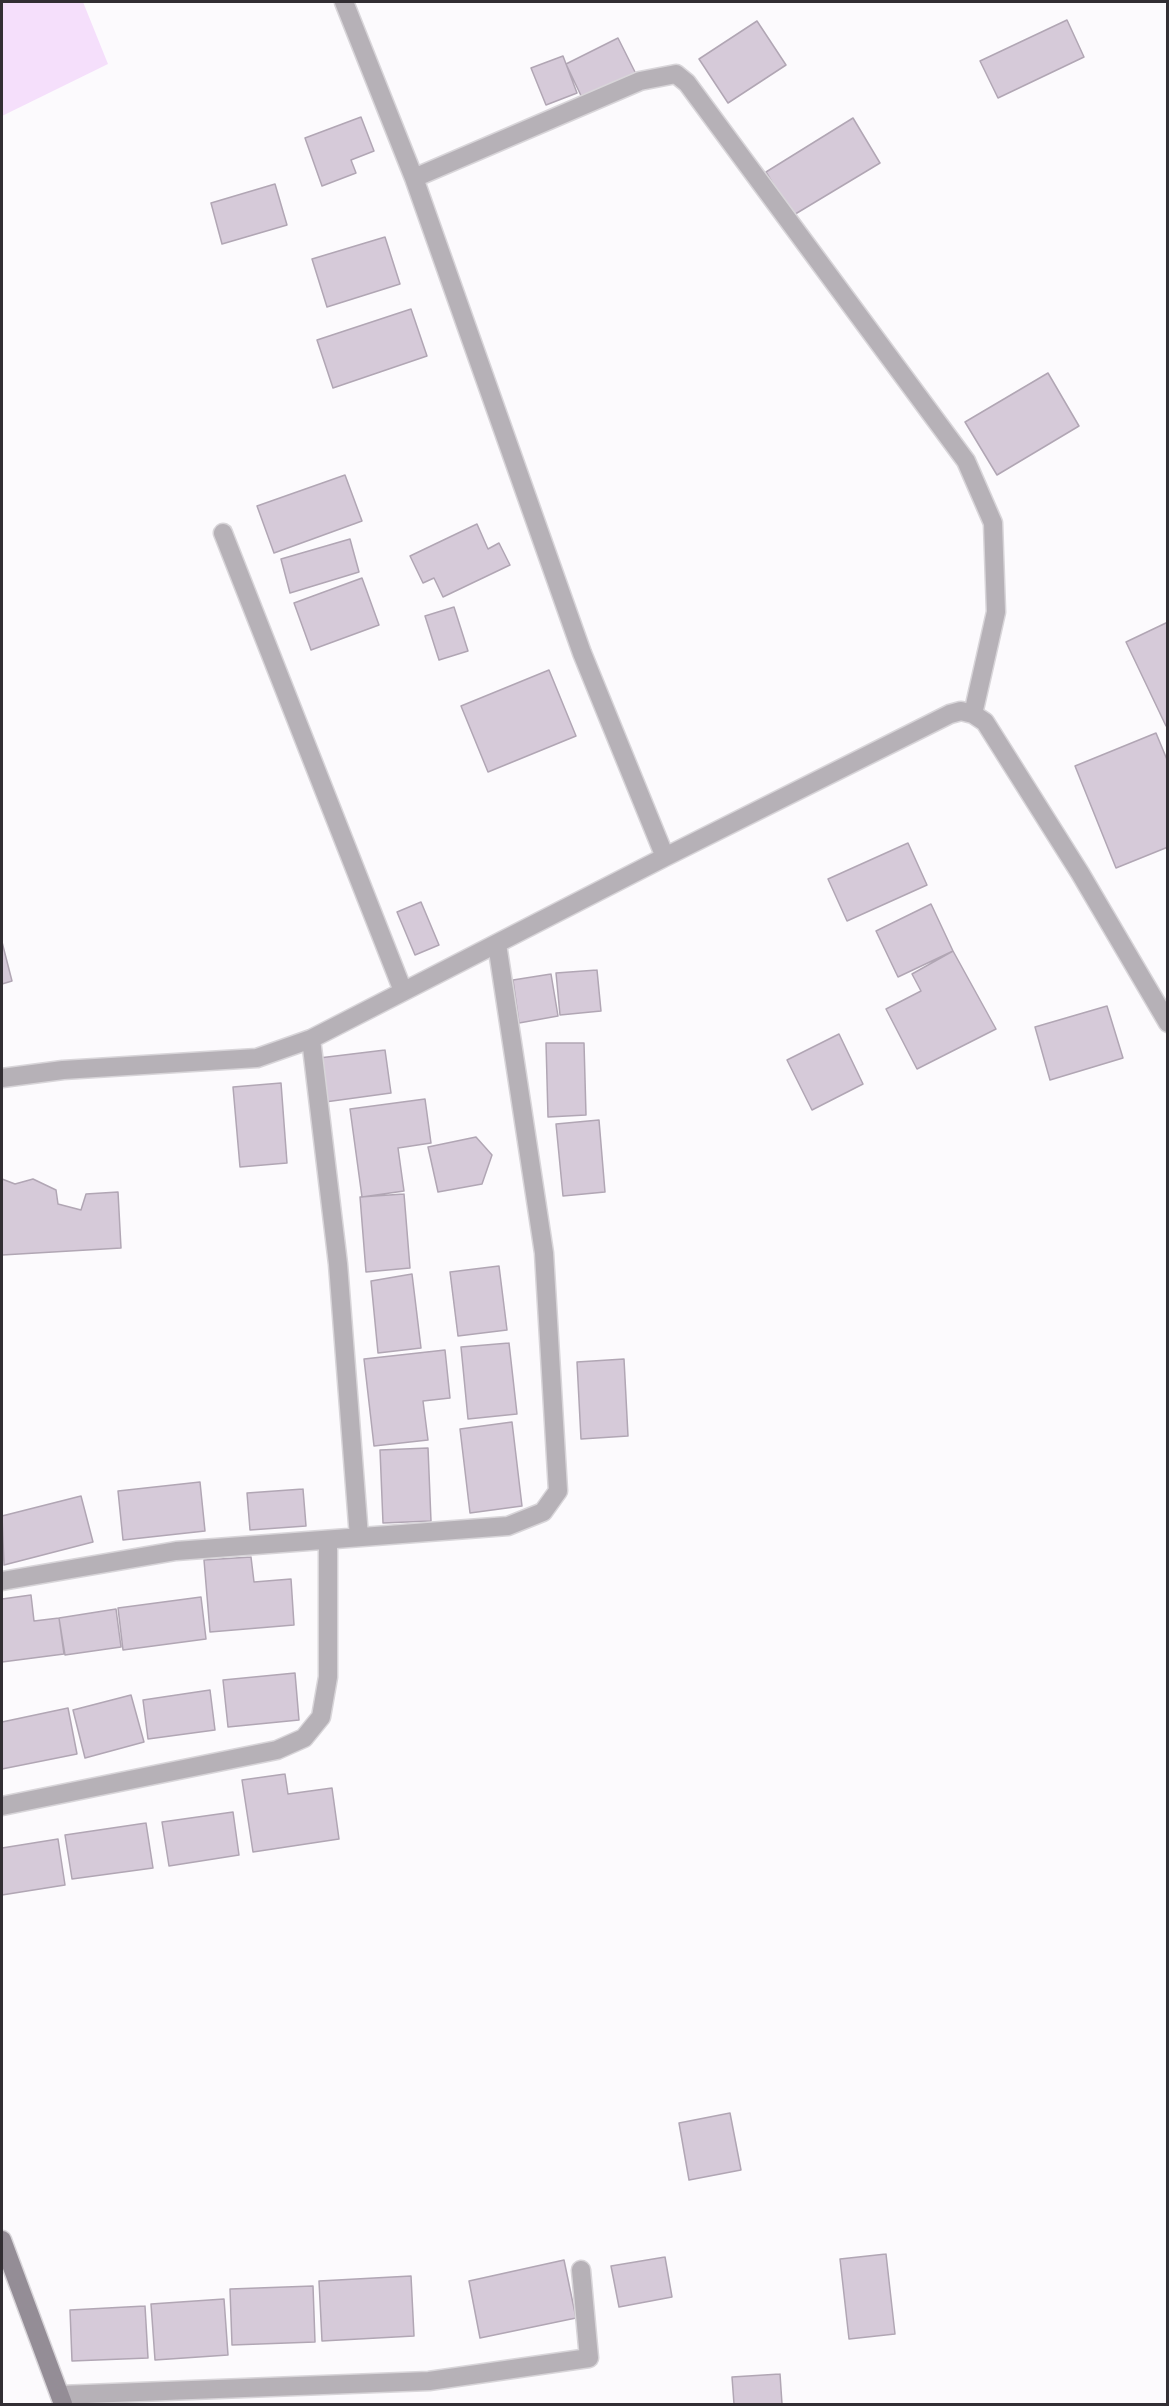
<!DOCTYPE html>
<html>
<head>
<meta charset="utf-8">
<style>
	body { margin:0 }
	#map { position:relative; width:1169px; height:2406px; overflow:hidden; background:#fcfafd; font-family:"Playfair Display",serif }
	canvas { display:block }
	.frame { position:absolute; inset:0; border:3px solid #322e33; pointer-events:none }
</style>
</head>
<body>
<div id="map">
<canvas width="1169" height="2406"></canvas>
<div class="frame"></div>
</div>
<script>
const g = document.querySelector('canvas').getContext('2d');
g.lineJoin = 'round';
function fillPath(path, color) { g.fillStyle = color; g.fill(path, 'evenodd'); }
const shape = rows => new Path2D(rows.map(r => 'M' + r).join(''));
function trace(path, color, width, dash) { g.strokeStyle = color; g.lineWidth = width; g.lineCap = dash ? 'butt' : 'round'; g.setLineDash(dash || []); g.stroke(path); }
fillPath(shape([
	[2,2,83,2,108,64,2,116]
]), '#f5dffb');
const building = shape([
	[1067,20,1084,57,998,98,980,61,1067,20],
	[757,21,786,65,728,103,699,59,757,21],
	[618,38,638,78,585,104,566,64,618,38],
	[563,56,577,93,546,105,531,68,563,56],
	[361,117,374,151,351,160,356,173,322,186,305,138,361,117],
	[853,118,880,163,792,216,766,172,853,118],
	[275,184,287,225,222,244,211,203,275,184],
	[385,237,400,284,327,307,312,259,385,237],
	[411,309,427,356,333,388,317,340,411,309],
	[1048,373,1079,426,997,475,965,422,1048,373],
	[345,475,362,521,274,553,257,506,345,475],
	[477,524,488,549,499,543,510,565,443,597,434,578,423,583,410,556,477,524],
	[350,539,359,572,290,593,281,559,350,539],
	[362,578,379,625,311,650,294,603,362,578],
	[454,607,468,651,439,660,425,616,454,607],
	[1168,622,1168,725,1166,726,1126,642,1168,622],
	[549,670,576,736,488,772,461,706,549,670],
	[1156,733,1168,762,1168,847,1116,868,1075,766,1156,733],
	[908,843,927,885,847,921,828,879,908,843],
	[421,902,439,945,415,955,397,912,421,902],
	[931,904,953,951,898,977,876,931,931,904],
	[2,942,12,981,2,984,2,942],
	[953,951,996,1029,917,1069,886,1009,921,991,912,974,953,951],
	[597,970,601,1011,560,1015,556,973,597,970],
	[551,974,558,1016,519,1023,513,980,551,974],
	[1107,1006,1123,1058,1050,1080,1035,1027,1107,1006],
	[839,1034,863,1084,812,1110,787,1060,839,1034],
	[546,1043,584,1043,586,1115,548,1117,546,1043],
	[385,1050,391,1093,325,1102,319,1058,385,1050],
	[281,1083,287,1163,240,1167,233,1087,281,1083],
	[425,1099,431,1143,398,1148,404,1191,362,1197,350,1109,425,1099],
	[599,1120,605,1192,563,1196,556,1124,599,1120],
	[476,1137,492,1155,482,1184,438,1192,428,1147,476,1137],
	[2,1179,15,1184,33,1179,56,1190,58,1204,81,1210,86,1194,118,1192,121,1248,2,1255,2,1179],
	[404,1194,410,1268,366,1272,360,1197,404,1194],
	[499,1266,507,1330,458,1336,450,1272,499,1266],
	[412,1274,421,1348,378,1353,371,1281,412,1274],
	[509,1343,517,1414,468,1419,461,1347,509,1343],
	[445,1350,450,1398,423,1401,428,1440,374,1446,364,1359,445,1350],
	[624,1359,628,1436,581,1439,577,1362,624,1359],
	[512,1422,522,1506,470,1513,460,1429,512,1422],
	[428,1448,431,1521,383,1523,380,1450,428,1448],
	[200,1482,205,1531,123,1540,118,1491,200,1482],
	[303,1489,306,1526,250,1530,247,1493,303,1489],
	[81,1496,93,1542,4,1565,2,1516,81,1496],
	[251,1557,254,1582,291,1579,294,1625,210,1632,204,1560,251,1557],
	[31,1595,34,1621,59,1618,64,1654,2,1662,2,1599,31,1595],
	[201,1597,206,1639,123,1650,118,1608,201,1597],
	[116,1609,121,1647,65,1655,59,1618,116,1609],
	[295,1673,299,1720,228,1727,223,1680,295,1673],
	[210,1690,215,1730,148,1739,143,1700,210,1690],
	[131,1695,144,1742,85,1758,73,1710,131,1695],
	[68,1708,77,1754,2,1769,2,1722,68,1708],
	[285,1774,288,1794,332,1788,339,1839,253,1852,242,1780,285,1774],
	[233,1812,239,1855,169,1866,162,1822,233,1812],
	[146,1823,153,1868,72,1879,65,1835,146,1823],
	[58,1839,65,1885,2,1895,2,1848,58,1839],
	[730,2113,741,2170,689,2180,679,2123,730,2113],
	[886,2254,895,2334,849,2339,840,2259,886,2254],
	[665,2257,672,2297,619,2307,611,2266,665,2257],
	[564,2260,576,2318,480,2338,469,2281,564,2260],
	[411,2276,414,2336,322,2341,319,2281,411,2276],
	[313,2286,315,2342,232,2345,230,2289,313,2286],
	[224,2299,228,2355,155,2360,151,2304,224,2299],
	[145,2306,148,2358,72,2361,70,2310,145,2306],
	[780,2374,782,2404,734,2404,732,2377,780,2374]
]);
fillPath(building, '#d6cad9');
trace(building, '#b1a6b4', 1.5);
const street = shape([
	[344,2,414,178,582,653,665,857],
	[414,178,640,81,676,74,687,83,966,461,993,523,996,612,973,714],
	[223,533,403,991],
	[311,1039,338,1264,359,1537],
	[2,1078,63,1070,257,1058,311,1039,665,857,950,714,961,711,973,714,985,722,1080,873,1168,1023],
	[2,1581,176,1551,508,1526,543,1512,558,1491,544,1253,497,944],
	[2,1806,277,1750,304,1738,321,1717,328,1677,328,1540],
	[60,2395,429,2381,589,2358,581,2270]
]);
const secondary = shape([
	[2,2240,63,2404]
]);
trace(street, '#d8d5d9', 21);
trace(secondary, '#d8d5d9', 21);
trace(street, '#b6b1b7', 18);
trace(secondary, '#948d96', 18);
</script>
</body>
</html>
